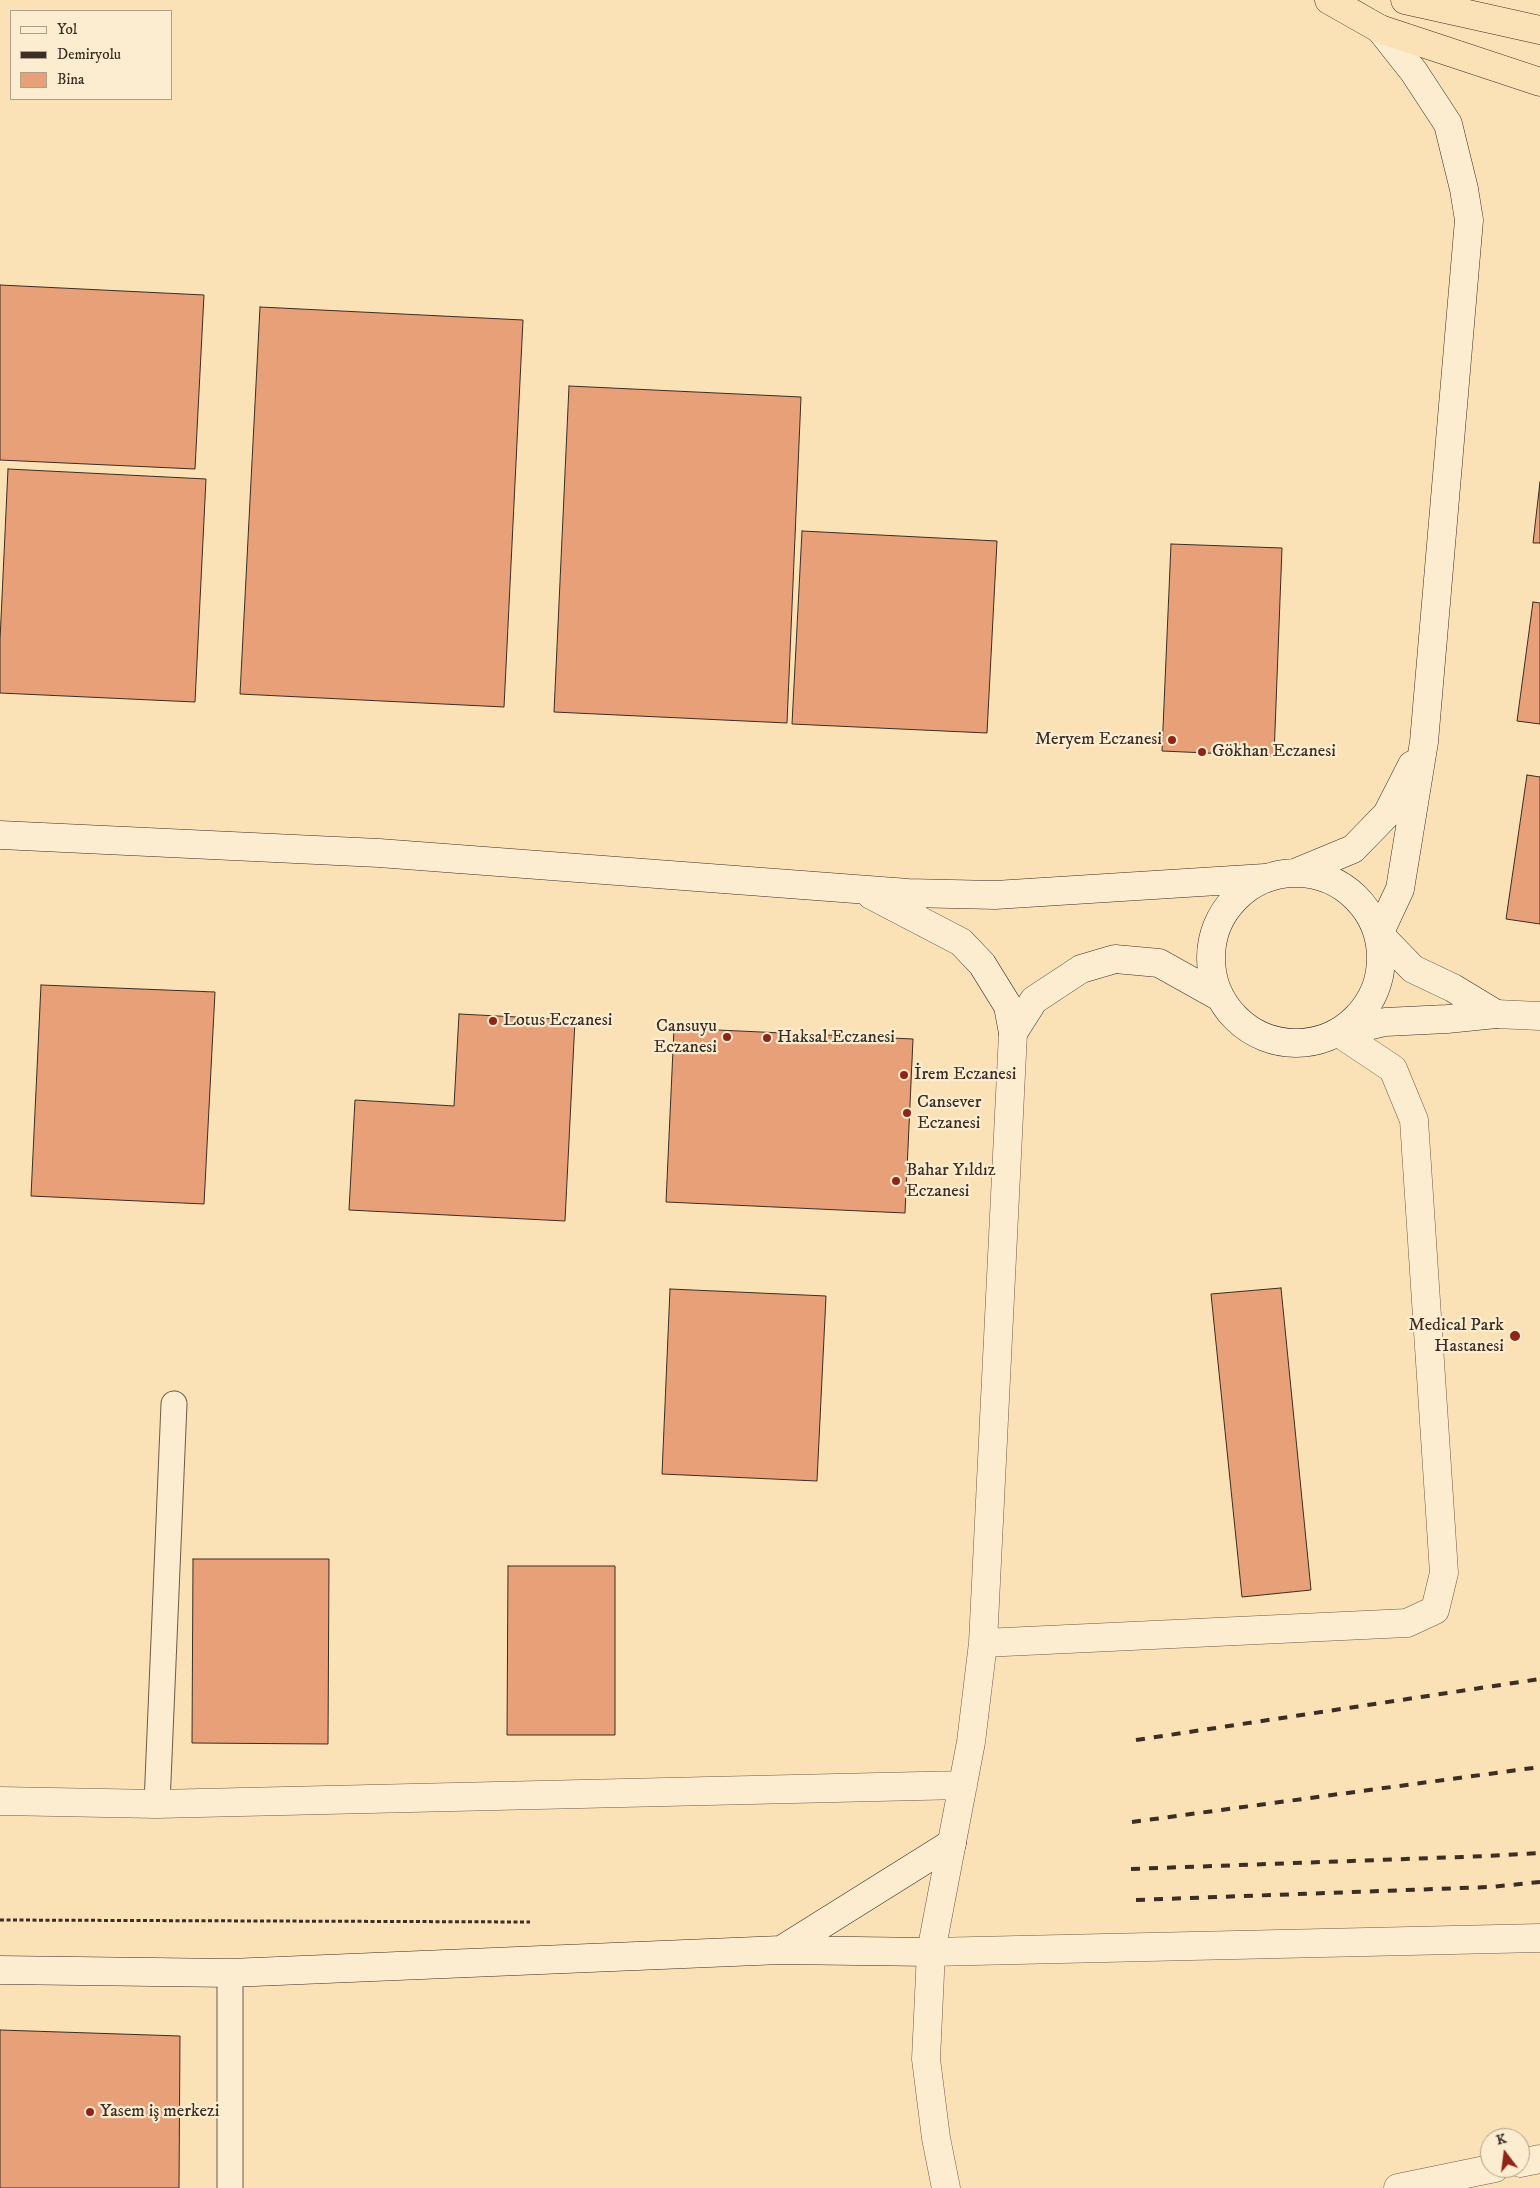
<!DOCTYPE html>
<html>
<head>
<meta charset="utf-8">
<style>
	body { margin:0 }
	#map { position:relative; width:1540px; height:2188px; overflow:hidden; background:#fae2b6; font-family:"IM FELL DW Pica",serif }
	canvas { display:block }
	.legend { position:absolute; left:10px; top:10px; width:162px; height:90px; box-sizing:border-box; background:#fcecd0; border:1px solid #afa08c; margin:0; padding:6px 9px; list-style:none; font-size:15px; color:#3c2d25 }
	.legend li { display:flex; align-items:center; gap:10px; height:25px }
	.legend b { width:25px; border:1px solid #afa08c }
	.north { position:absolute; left:1480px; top:2128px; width:50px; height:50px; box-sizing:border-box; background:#fcecd0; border:1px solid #afa08c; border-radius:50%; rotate:345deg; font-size:14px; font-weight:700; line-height:20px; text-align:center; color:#3c2d25 }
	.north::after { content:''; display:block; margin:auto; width:18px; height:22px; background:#8f2418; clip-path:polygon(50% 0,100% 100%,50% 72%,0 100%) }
</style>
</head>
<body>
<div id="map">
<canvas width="1540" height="2188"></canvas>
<ul class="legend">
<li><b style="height:6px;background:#fcecd0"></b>Yol</li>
<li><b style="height:6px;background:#3c2d25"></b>Demiryolu</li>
<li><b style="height:14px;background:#e7a077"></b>Bina</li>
</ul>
<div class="north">K</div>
</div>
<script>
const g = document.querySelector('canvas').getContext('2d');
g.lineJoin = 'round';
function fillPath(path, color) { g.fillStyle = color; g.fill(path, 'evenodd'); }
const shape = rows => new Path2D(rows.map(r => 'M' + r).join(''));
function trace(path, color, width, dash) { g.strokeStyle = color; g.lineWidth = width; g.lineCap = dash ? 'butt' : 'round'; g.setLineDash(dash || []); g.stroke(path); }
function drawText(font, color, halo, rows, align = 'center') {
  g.font = font + ' "IM FELL DW Pica",serif'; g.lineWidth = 4.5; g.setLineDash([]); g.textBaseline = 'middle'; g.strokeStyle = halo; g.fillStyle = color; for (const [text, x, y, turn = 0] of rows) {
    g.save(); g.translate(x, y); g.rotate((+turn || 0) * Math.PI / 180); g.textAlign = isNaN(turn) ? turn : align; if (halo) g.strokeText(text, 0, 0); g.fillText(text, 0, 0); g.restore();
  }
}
const building = shape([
	[0,285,204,295,195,469,0,460,0,285],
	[260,307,523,320,504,707,240,694,260,307],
	[569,386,801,397,787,723,554,712,569,386],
	[8,469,206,479,195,702,0,693,0,640,8,469],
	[1540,482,1540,543,1533,543,1540,482],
	[802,531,997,541,987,733,792,724,802,531],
	[1171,544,1282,548,1274,756,1162,751,1171,544],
	[1533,602,1540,603,1540,724,1517,721,1533,602],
	[1527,775,1540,777,1540,924,1506,919,1527,775],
	[41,985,215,992,204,1204,31,1196,41,985],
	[459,1014,575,1020,565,1221,349,1210,355,1100,454,1106,459,1014],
	[674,1028,913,1039,905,1213,666,1202,674,1028],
	[1281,1288,1311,1590,1242,1597,1211,1294,1281,1288],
	[670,1289,826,1296,817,1481,662,1474,670,1289],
	[193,1559,329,1559,328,1744,192,1743,193,1559],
	[508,1566,615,1566,615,1735,507,1735,508,1566],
	[0,2030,180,2036,179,2188,0,2188,0,2030]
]);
fillPath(building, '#e7a077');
trace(building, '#3c2d25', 1);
const lane = shape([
	[157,1804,174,1404],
	[230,1973,230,2188]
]);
const street = shape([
	[1496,1014,1540,1016],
	[983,1643,1407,1623,1435,1610,1444,1573,1414,1120,1393,1069,1339,1033],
	[0,1801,157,1804,963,1785],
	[931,1952,1540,1938],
	[1520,2163,1540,2159],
	[946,2188,936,2138,926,2059,931,1952,971,1742,983,1643,1013,1033],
	[1398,2188,1495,2168]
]);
const secondary = shape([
	[1380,29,1414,72,1448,124,1464,189,1469,220,1424,742,1400,889,1379,934,1413,969,1453,988,1496,1014],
	[0,835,379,853,908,893,995,895,1265,878],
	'1211 958a85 85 0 1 1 170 0a85 85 0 1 1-170 0Z',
	[1295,873,1353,849,1387,814,1412,765],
	[871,895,961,942,982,964,1008,1006,1013,1033],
	[1343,1032,1385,1022,1447,1019,1496,1014],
	[1013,1033,1034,1000,1081,969,1115,959,1159,963,1218,996],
	[781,1950,952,1843],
	[0,1970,230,1973,781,1950,931,1952]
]);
const highway = shape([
	[1329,0,1380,29,1540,82],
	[1405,0,1540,30]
]);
trace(lane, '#6c5a49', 27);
trace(street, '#6c5a49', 29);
trace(secondary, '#3c2d25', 29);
trace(highway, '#3c2d25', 29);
trace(shape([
	[0,1920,530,1922]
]), '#3c2d25', 3, [4, 2.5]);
trace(lane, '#fcecd0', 25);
trace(street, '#fcecd0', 28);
trace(secondary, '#fcecd0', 28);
trace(highway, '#fae2b6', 28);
trace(shape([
	[1136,1740,1540,1679],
	[1132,1822,1540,1767],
	[1131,1869,1488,1856,1540,1853],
	[1136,1900,1490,1887,1540,1882]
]), '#3c2d25', 4, [9, 9]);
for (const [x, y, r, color] of [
	[1172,740,5,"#8f2418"],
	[1202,752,5,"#8f2418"],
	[493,1021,5,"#8f2418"],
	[727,1037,5,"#8f2418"],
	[767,1038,5,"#8f2418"],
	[904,1075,5,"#8f2418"],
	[907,1113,5,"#8f2418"],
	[896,1181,5,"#8f2418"],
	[1515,1336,6,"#8f2418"],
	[90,2112,5,"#8f2418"]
]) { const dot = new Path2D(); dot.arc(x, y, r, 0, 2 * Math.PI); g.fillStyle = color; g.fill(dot); trace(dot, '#fcecd0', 2); }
drawText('18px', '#3c2d25', '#fcecd0', [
	["Meryem Eczanesi",1162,740,"right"],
	["Gökhan Eczanesi",1212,752],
	["Lotus Eczanesi",503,1021],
	["Cansuyu",717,1027,"right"],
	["Eczanesi",717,1048,"right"],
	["Haksal Eczanesi",777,1038],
	["İrem Eczanesi",914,1075],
	["Cansever",917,1103],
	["Eczanesi",917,1124],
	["Bahar Yıldız",906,1171],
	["Eczanesi",906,1192],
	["Medical Park",1504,1326,"right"],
	["Hastanesi",1504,1347,"right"],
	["Yasem iş merkezi",100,2112]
], 'left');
</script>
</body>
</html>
